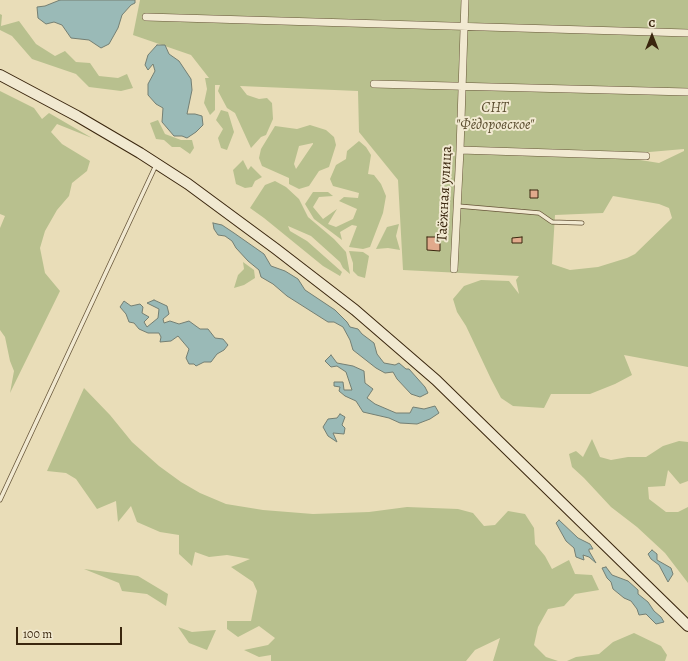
<!DOCTYPE html>
<html>
<head>
<meta charset="utf-8">
<style>
	body { margin:0 }
	#map { position:relative; width:688px; height:661px; overflow:hidden; background:#e9ddb8; font-family:Alegreya,serif }
	canvas { display:block }
	.north { position:absolute; left:632px; top:16px; width:40px; height:40px; -webkit-text-stroke:3px #f1e9d1; paint-order:stroke; rotate:0deg; font-size:11px; font-weight:700; line-height:16px; text-align:center; color:#3a260e }
	.north::after { content:''; display:block; margin:auto; width:14px; height:18px; background:#3a260e; clip-path:polygon(50% 0,100% 100%,50% 72%,0 100%) }
	.scale { position:absolute; left:16px; top:627px; width:106px; height:18px; box-sizing:border-box; border:2px solid #3a260e; border-top:0; padding-left:5px; font-size:12px; line-height:14px; white-space:nowrap; color:#3a260e; -webkit-text-stroke:3px #f1e9d1; paint-order:stroke }
</style>
</head>
<body>
<div id="map">
<canvas width="688" height="661"></canvas>
<div class="north">С</div>
<div class="scale">100 m</div>
</div>
<script>
const g = document.querySelector('canvas').getContext('2d');
g.lineJoin = 'round';
function fillPath(path, color) { g.fillStyle = color; g.fill(path, 'evenodd'); }
const shape = rows => new Path2D(rows.map(r => 'M' + r).join(''));
function trace(path, color, width, dash) { g.strokeStyle = color; g.lineWidth = width; g.lineCap = dash ? 'butt' : 'round'; g.setLineDash(dash || []); g.stroke(path); }
function drawText(font, color, halo, rows, align = 'center') {
  g.font = font + ' Alegreya,serif'; g.lineWidth = 4; g.setLineDash([]); g.textBaseline = 'middle'; g.strokeStyle = halo; g.fillStyle = color; for (const [text, x, y, turn = 0] of rows) {
    g.save(); g.translate(x, y); g.rotate((+turn || 0) * Math.PI / 180); g.textAlign = isNaN(turn) ? turn : align; if (halo) g.strokeText(text, 0, 0); g.fillText(text, 0, 0); g.restore();
  }
}
fillPath(shape([
	[140,0,688,0,688,367,624,355,632,375,615,384,590,394,551,394,544,408,513,406,501,398,491,379,466,326,457,312,453,299,464,286,481,280,509,281,519,294,516,280,519,276,403,270,398,180,359,132,358,91,240,86,247,95,259,99,267,98,272,103,273,119,266,135,261,137,251,148,235,113,227,108,218,91,220,85,215,85,215,110,210,115,204,103,207,89,205,78,209,78,191,55,133,35],
	[684,149,684,151,659,163,634,159,638,153],
	[613,196,659,204,669,208,672,218,635,254,627,258,598,267,570,270,552,264,555,215,603,213],
	[0,14,2,15,1,26,19,21,36,44,55,56,65,51,76,62,90,63,99,76,118,78,127,74,133,88,121,91,89,87,76,74,32,59,12,36,0,30],
	[0,91,34,108,42,119,49,113,92,138,57,124,51,132,62,144,90,161,87,171,72,183,69,196,57,210,45,231,40,248,45,273,60,291,10,393,14,371,10,361,5,337,0,330,0,228,5,216,0,214],
	[221,110,228,112,234,132,227,150,221,148,218,138,223,129,216,120],
	[158,120,165,134,181,140,192,140,194,148,190,154,180,147,172,147,164,140,156,139,150,123],
	[310,125,326,130,334,137,336,145,329,167,319,171,309,186,299,189,289,184,289,178,262,166,259,158,261,149,275,126,297,129],
	[313,143,313,144,296,169,294,164,299,146],
	[359,141,366,147,371,155,368,174,374,175,381,184,386,196,383,213,370,247,363,249,349,247,357,226,352,225,340,232,342,240,314,219,305,204,313,192,328,192,333,196,319,197,313,207,323,219,337,209,328,224,336,227,353,219,357,209,339,201,344,197,358,198,359,193,333,186,330,179,336,165,346,159,347,151],
	[243,160,248,170,251,166,262,177,255,181,252,187,245,188,236,184,233,170],
	[275,181,286,187,299,199,308,217,334,239,346,252,350,274,343,268,340,262,311,236,288,226,290,231,307,241,342,272,340,276,323,266,264,218,250,208,265,185],
	[399,224,396,236,400,250,388,248,376,249,387,227],
	[349,251,363,252,369,256,365,278,358,276,353,271,353,263],
	[243,262,254,270,255,278,244,285,234,288,238,275,244,269],
	[84,388,110,415,132,442,159,466,181,482,200,493,226,504,263,510,313,514,369,512,407,507,458,509,473,513,484,526,495,525,508,511,525,514,534,528,535,544,545,556,552,569,569,560,575,574,592,575,599,590,575,594,564,606,548,609,538,627,534,645,546,657,558,661,493,661,500,638,475,650,466,661,271,661,271,655,259,657,244,650,268,645,275,638,259,626,238,637,227,629,227,621,251,621,257,591,253,582,231,567,250,559,227,555,209,557,195,552,192,566,179,554,179,535,160,532,137,522,131,506,118,522,116,501,97,509,76,479,66,473,47,471],
	[592,439,600,457,611,460,628,457,646,457,663,446,679,441,688,442,688,481,680,484,668,470,665,486,648,487,649,499,666,512,678,512,688,507,688,583,665,553,637,527,611,507,584,478,572,467,569,454,576,451,583,457],
	[84,569,138,576,168,594,166,606,147,594,122,591,119,583],
	[178,627,192,632,216,630,207,650,189,643],
	[634,633,661,646,667,655,665,661,567,661,576,657,599,654,613,642]
]), '#b8c08e');
const water = shape([
	[60,0,135,0,135,3,131,5,122,15,118,28,109,44,101,48,89,40,71,38,62,25,54,22,46,24,38,18,37,7,45,6,60,0],
	[157,45,165,45,169,54,179,61,191,79,192,90,187,114,195,114,202,116,203,125,196,132,187,138,182,136,174,136,162,122,163,108,156,104,148,95,148,84,155,71,153,64,148,70,145,65,148,55,157,45],
	[213,223,222,225,234,233,264,254,271,266,285,271,298,279,305,290,335,310,347,322,350,327,358,329,362,334,374,343,377,354,384,363,395,365,399,363,406,369,409,369,425,387,428,393,420,397,411,394,397,379,393,372,385,373,376,368,353,350,350,340,343,327,334,322,328,322,287,296,273,284,261,277,259,270,248,261,236,248,232,241,225,236,218,235,214,229,213,223],
	[154,300,167,306,169,314,163,319,164,323,170,321,179,324,189,321,200,329,208,329,215,338,223,339,228,345,224,350,217,354,211,362,204,362,196,366,194,364,189,364,186,358,189,349,178,336,171,341,160,342,161,337,159,333,148,333,139,329,134,323,129,322,126,314,120,307,124,301,131,306,140,304,143,307,142,313,149,317,144,322,147,327,158,318,159,309,147,303,154,300],
	[331,355,337,363,353,366,364,371,365,383,373,389,367,398,375,404,396,413,410,413,413,407,424,409,435,406,439,413,430,419,417,424,400,423,389,418,363,412,356,401,345,396,339,391,340,387,334,386,334,382,343,382,344,390,352,390,346,372,337,366,331,367,325,361,331,355],
	[340,414,345,417,342,425,345,428,344,434,333,433,337,442,328,436,323,427,328,419,337,418,340,414],
	[559,520,578,538,590,544,593,549,589,549,589,551,596,563,589,557,583,555,584,560,576,557,574,548,566,541,556,523,559,520],
	[652,550,657,554,657,560,671,568,673,574,668,582,659,565,651,559,648,554,652,550],
	[606,567,612,575,628,581,638,590,638,594,648,602,654,611,661,617,664,622,656,624,646,614,639,615,637,609,631,601,624,598,613,589,611,582,607,578,602,568,606,567]
]);
fillPath(water, '#9abab7');
trace(water, '#747f73', 1);
const building = shape([
	[530,190,538,190,538,198,530,198,530,190],
	[427,237,440,237,440,251,427,250,427,237],
	[522,237,522,243,512,243,512,238,522,237]
]);
fillPath(building, '#e1aa8c');
trace(building, '#3a260e', 1);
const service = shape([
	[458,206,539,213,552,222,582,223],
	[0,500,156,165]
]);
const minor = shape([
	[146,17,688,33],
	[374,84,688,92],
	[460,150,646,156],
	[454,269,460,150,465,0]
]);
const secondary = shape([
	[0,75,77,116,140,153,188,184,276,249,355,310,436,380,688,626]
]);
trace(service, '#665438', 5);
trace(minor, '#665438', 8);
trace(secondary, '#3a260e', 12);
trace(service, '#f1e9d1', 3.5);
trace(minor, '#f1e9d1', 7);
trace(secondary, '#f1e9d1', 10);
drawText('italic 15px', '#5a4c2e', '#f1e9d1', [
	["СНТ",495,108],
	["\"Фёдоровское\"",495,125]
]);
drawText('15px', '#3a260e', '#f1e9d1', [
	["Таёжная улица",445,194,-87]
]);
</script>
</body>
</html>
